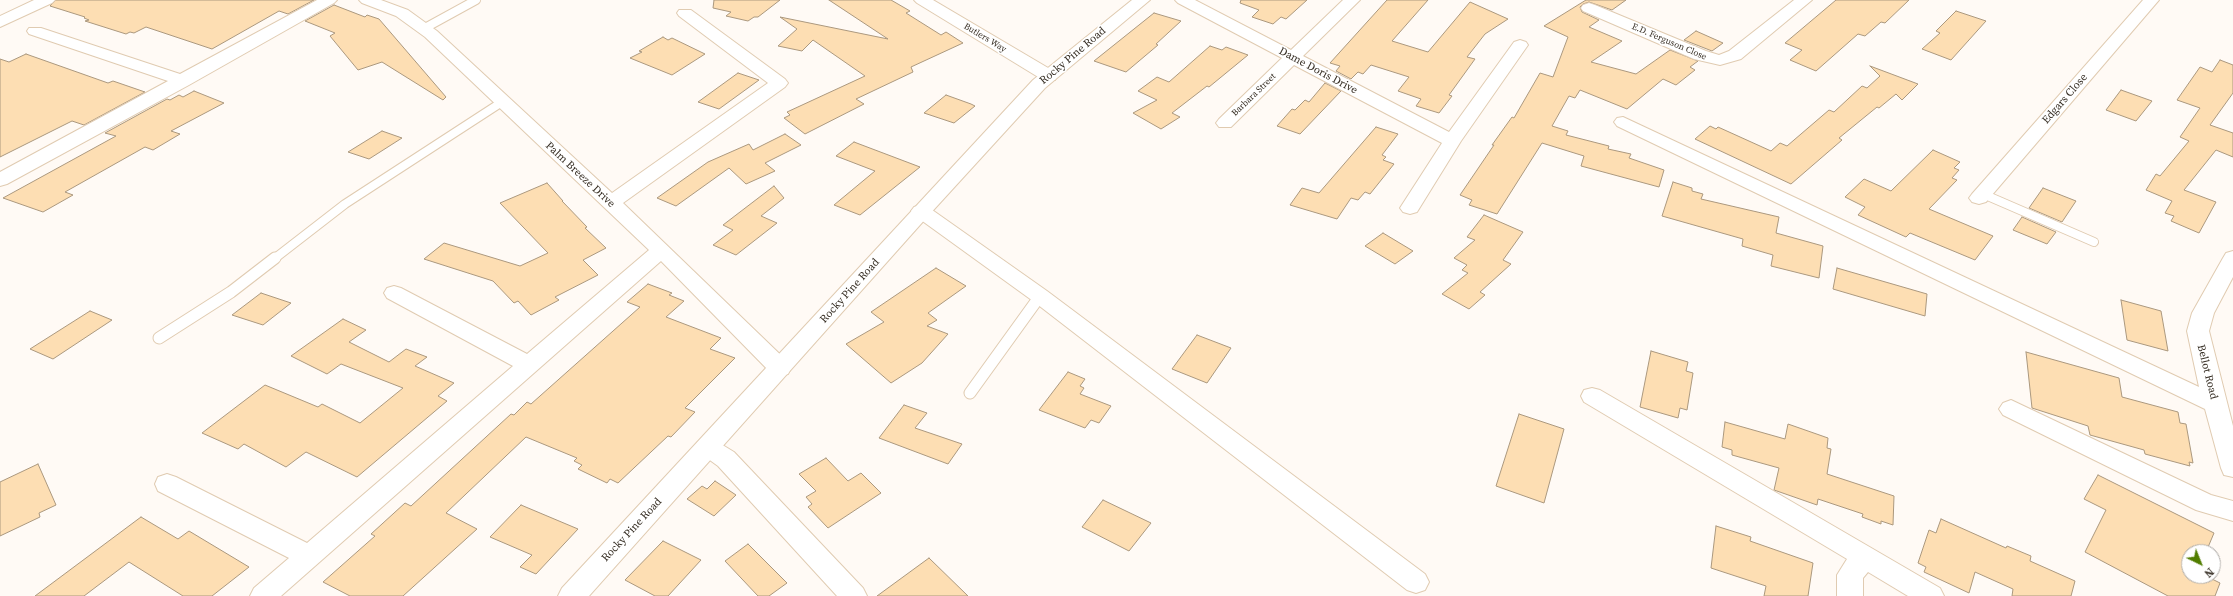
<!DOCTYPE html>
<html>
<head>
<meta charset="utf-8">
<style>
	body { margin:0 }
	#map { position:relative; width:2233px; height:596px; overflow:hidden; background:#fffaf5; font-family:"Source Serif 4",serif }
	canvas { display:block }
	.north { position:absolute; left:2181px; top:544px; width:40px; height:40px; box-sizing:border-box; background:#fff; border:1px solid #afaca8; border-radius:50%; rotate:137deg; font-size:11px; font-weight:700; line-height:16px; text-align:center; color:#372f25 }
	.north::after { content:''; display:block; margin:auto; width:14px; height:18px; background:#517d00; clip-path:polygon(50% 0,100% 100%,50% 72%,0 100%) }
</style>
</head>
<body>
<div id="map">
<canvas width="2233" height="596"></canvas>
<div class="north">N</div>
</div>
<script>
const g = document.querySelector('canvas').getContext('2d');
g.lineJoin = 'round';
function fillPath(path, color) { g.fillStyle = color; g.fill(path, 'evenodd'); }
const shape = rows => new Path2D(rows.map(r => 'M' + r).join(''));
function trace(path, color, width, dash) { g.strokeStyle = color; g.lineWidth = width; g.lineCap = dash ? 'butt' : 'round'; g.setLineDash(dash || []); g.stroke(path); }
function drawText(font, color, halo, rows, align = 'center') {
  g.font = font + ' "Source Serif 4",serif'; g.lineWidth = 3.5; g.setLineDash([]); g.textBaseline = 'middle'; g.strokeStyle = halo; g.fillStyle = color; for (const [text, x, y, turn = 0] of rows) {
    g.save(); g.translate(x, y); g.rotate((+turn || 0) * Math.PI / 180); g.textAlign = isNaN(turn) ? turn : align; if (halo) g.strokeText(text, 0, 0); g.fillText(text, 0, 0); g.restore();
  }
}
const building = shape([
	[56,0,314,0,288,14,279,11,212,49,146,27,134,33,130,32,126,34,85,21,89,20,84,18,85,17,50,6,56,0],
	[714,0,780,0,758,17,754,17,748,21,726,16,731,12,713,8,714,0],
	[829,0,891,0,910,11,906,13,941,35,946,32,963,43,911,67,913,72,856,99,864,104,805,134,784,118,790,115,787,112,865,76,813,40,802,51,778,46,797,29,780,17,888,39,829,0],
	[1241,0,1307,0,1286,19,1281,17,1273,24,1252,17,1259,10,1240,3,1241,0],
	[1387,0,1428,0,1392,41,1428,52,1470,2,1508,19,1485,34,1467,57,1475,59,1449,95,1452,96,1439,113,1416,106,1421,99,1398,91,1409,77,1371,65,1363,74,1358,72,1351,79,1336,71,1340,66,1330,63,1387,0],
	[1586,0,1626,0,1612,10,1589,2,1583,4,1580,7,1582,12,1599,20,1589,27,1622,41,1591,62,1636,74,1670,50,1698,61,1690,67,1695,70,1676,85,1663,79,1627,109,1580,90,1575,98,1569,96,1552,126,1568,131,1566,135,1609,146,1608,149,1631,154,1629,158,1664,170,1659,187,1581,166,1584,156,1542,143,1497,214,1469,205,1472,200,1460,195,1494,145,1492,145,1512,117,1514,118,1540,73,1553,77,1568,37,1544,26,1586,0],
	[1836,0,1909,0,1885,23,1881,22,1865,36,1858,34,1816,71,1790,60,1802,50,1785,43,1836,0],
	[334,5,365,17,367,15,379,19,446,97,443,100,382,62,358,70,330,36,335,33,305,21,334,5],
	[1956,11,1986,21,1951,60,1922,49,1940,33,1936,31,1956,11],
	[1154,13,1181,21,1156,44,1158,45,1126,72,1094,61,1154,13],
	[1696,31,1723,43,1712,51,1684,40,1696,31],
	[663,37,668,40,672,38,705,54,672,75,630,58,642,52,639,51,663,37],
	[1210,46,1222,50,1226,47,1248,55,1209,87,1207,86,1172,113,1180,117,1161,129,1133,113,1157,100,1138,91,1157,77,1169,82,1210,46],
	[26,54,108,83,113,81,145,92,84,125,72,121,0,157,0,59,9,62,26,54],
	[2220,60,2233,65,2233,93,2210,125,2233,133,2233,157,2216,150,2184,190,2216,202,2199,233,2171,221,2174,216,2165,213,2172,201,2146,190,2156,174,2160,176,2189,141,2180,137,2200,108,2177,100,2200,67,2212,72,2220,60],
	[1870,66,1918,84,1902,100,1896,94,1879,108,1877,107,1839,138,1842,140,1791,184,1695,139,1710,126,1716,129,1718,127,1771,151,1780,143,1787,146,1829,110,1834,112,1862,86,1867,88,1880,76,1870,66],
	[738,73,759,80,719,109,698,102,738,73],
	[1325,83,1341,91,1300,134,1277,126,1292,109,1295,110,1305,100,1309,102,1325,83],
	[2121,90,2152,101,2136,121,2106,110,2121,90],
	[194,91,224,103,171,131,180,134,153,150,145,147,65,192,73,195,43,212,3,198,116,136,105,133,167,99,170,100,179,95,183,97,194,91],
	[946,95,971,104,975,106,954,123,924,113,946,95],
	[1376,127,1398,134,1382,155,1386,157,1383,160,1394,164,1370,194,1365,192,1358,200,1351,198,1337,219,1290,205,1302,188,1319,193,1376,127],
	[382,131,402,138,369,159,348,152,382,131],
	[785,134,801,145,765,163,775,171,746,184,729,168,676,206,657,198,708,162,749,144,753,150,785,134],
	[854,142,920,167,860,215,834,205,875,171,836,156,854,142],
	[1933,150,1960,162,1954,168,1959,170,1952,178,1957,180,1929,209,1993,236,1975,260,1910,233,1906,237,1858,215,1865,207,1845,197,1864,179,1891,191,1933,150],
	[1673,182,1692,188,1692,191,1703,194,1701,199,1779,217,1776,233,1823,246,1819,278,1771,266,1773,255,1742,246,1743,239,1662,216,1673,182],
	[547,183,563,201,562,201,587,227,585,228,606,248,583,260,598,275,555,297,559,300,531,315,518,301,514,303,493,281,424,259,444,243,520,266,548,253,500,203,547,183],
	[774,186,784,198,761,216,777,223,736,255,713,245,733,230,723,225,774,186],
	[2043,188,2076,201,2062,222,2029,208,2043,188],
	[1484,215,1523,232,1503,260,1511,264,1480,292,1485,295,1469,309,1442,294,1468,273,1462,270,1467,265,1454,258,1475,240,1467,237,1484,215],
	[2022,217,2056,232,2047,244,2013,230,2022,217],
	[1383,233,1413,251,1395,264,1365,246,1383,233],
	[936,268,966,286,928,313,937,320,927,326,948,334,922,363,891,383,846,344,884,322,871,312,936,268],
	[1837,268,1927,294,1925,316,1833,289,1837,268],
	[648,284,672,293,669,295,684,301,666,317,721,338,710,349,735,358,685,408,695,412,671,437,668,436,618,483,610,479,607,483,578,469,582,465,574,461,577,458,526,437,446,513,477,529,403,596,350,596,323,582,375,536,371,534,405,503,411,506,511,414,514,415,527,402,531,404,640,307,627,302,648,284],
	[261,293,291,303,263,325,232,315,261,293],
	[2121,300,2161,311,2168,351,2127,340,2121,300],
	[90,311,112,320,53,359,30,349,90,311],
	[343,319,366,330,349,342,389,362,406,349,427,357,415,366,454,383,438,396,447,401,357,477,306,452,286,467,244,444,238,449,202,433,265,385,318,407,322,404,360,423,403,388,341,364,327,374,291,356,343,319],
	[1197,335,1231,348,1207,383,1172,369,1197,335],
	[1651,351,1688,362,1686,371,1693,373,1687,410,1680,408,1678,418,1640,407,1651,351],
	[2026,352,2119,378,2122,397,2178,412,2180,423,2186,424,2193,463,2189,462,2190,466,2145,454,2144,450,2090,435,2088,426,2032,408,2026,352],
	[1068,372,1085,379,1080,386,1084,388,1080,394,1111,406,1099,423,1091,420,1085,428,1039,410,1068,372],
	[904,405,927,413,915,428,962,444,948,464,879,438,904,405],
	[1519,414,1564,429,1544,503,1496,486,1519,414],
	[1725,422,1785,439,1788,424,1828,438,1827,448,1831,449,1827,474,1894,496,1893,525,1881,521,1881,524,1862,517,1863,514,1818,499,1817,505,1774,490,1779,468,1732,455,1732,450,1722,447,1725,422],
	[826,458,848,481,861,473,881,493,828,528,808,507,812,504,806,497,816,491,799,474,826,458],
	[38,464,56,505,39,513,40,517,0,536,0,482,38,464],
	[2098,475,2214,533,2206,552,2189,552,2189,576,2206,576,2220,583,2215,596,2168,596,2085,552,2106,510,2084,499,2098,475],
	[715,481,736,495,714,516,687,499,702,486,707,489,715,481],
	[1103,500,1151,523,1129,551,1082,527,1103,500],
	[521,505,578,529,536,574,520,567,532,555,490,537,521,505],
	[141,517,178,539,189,531,249,567,212,596,183,596,129,562,84,596,35,596,141,517],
	[1941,519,2006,548,2007,546,2031,556,2030,561,2075,581,2071,596,2012,596,2013,589,1975,572,1969,593,1924,572,1926,567,1918,563,1929,530,1936,533,1941,519],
	[1716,526,1751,537,1750,541,1813,563,1808,596,1764,596,1766,586,1711,568,1716,526],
	[663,541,701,560,668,596,655,596,625,580,663,541],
	[748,544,787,583,769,596,758,596,725,561,748,544],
	[929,558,968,596,877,596,929,558]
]);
fillPath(building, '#fddeb3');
trace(building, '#ab987e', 1);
const laneFar1 = shape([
	[425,28,476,0],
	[1983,194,2094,242],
	[274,259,345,204,502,102]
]);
const lane = shape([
	[159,338,231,292,275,258],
	[970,393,1040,296]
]);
const street = shape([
	[34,0,55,0,52,3,0,27,0,16,34,0],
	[317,0,337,0,334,3,189,85,7,184,0,186,0,172,168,81,29,34,27,31,29,28,41,28,180,74,317,0],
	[359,0,381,0,408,10,437,31,612,193,768,83,679,16,677,13,679,10,691,10,785,79,788,83,785,87,623,203,788,362,791,368,788,374,780,376,772,374,661,261,281,596,250,596,254,588,289,558,158,491,155,484,158,477,167,474,176,477,307,543,513,366,387,298,384,293,387,288,394,286,401,288,527,354,649,250,425,37,396,16,362,3,359,0],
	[914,0,933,0,1055,72,1057,76,1055,80,1043,80,917,3,914,0],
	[1175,0,1195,0,1291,50,1343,0,1360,0,1303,56,1449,132,1514,42,1520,40,1526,42,1528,45,1461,141,1417,212,1410,214,1403,212,1400,208,1442,143,1294,65,1231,127,1219,127,1216,123,1219,119,1282,58,1178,3,1175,0],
	[1794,0,1812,0,1741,59,1720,65,1694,59,1583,11,1581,8,1583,5,1589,3,1595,5,1706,51,1719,55,1729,51,1794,0],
	[2143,0,2159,0,1986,202,1979,204,1972,202,1969,198,1972,194,2143,0],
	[1623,117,2199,387,2187,331,2192,313,2223,258,2226,253,2233,251,2233,277,2214,313,2209,331,2233,426,2233,477,2224,475,2221,468,2205,409,1617,126,1614,122,1617,118,1623,117],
	[921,205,928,207,1047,291,1425,574,1429,582,1425,590,1416,593,1407,590,1033,301,914,215,911,211,914,207,921,205],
	[1592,388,1600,390,1940,588,1944,596,1908,596,1868,572,1863,578,1863,596,1837,596,1837,575,1847,559,1584,402,1581,396,1584,390,1592,388],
	[2011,400,2211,495,2233,501,2233,521,2196,510,2003,415,1999,409,2003,403,2011,400],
	[708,438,716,441,734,452,863,588,867,596,837,596,718,466,700,453,696,447,700,441,708,438]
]);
const secondary = shape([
	[1132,0,1150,0,1045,88,928,216,589,596,558,596,562,588,1033,80,1132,0]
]);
trace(laneFar1, '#e0cbb1', 10);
trace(lane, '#e0cbb1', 13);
trace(street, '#e0cbb1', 2);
trace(secondary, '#e0cbb1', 2);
trace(laneFar1, '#fff', 8);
trace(lane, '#fff', 11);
fillPath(street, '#fff');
fillPath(secondary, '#fff');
drawText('9px', '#372f25', '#fff', [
	["Butlers Way",985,38,31],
	["E.D. Ferguson Close",1669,42,23],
	["Barbara Street",1254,95,-44]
]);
drawText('11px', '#372f25', '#fff', [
	["Rocky Pine Road",1073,56,-40],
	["Dame Doris Drive",1318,71,28],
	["Edgars Close",2065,99,-49],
	["Palm Breeze Drive",580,175,43],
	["Rocky Pine Road",850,291,-48],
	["Bellot Road",2207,372,76],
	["Rocky Pine Road",632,530,-47]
]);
</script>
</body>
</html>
